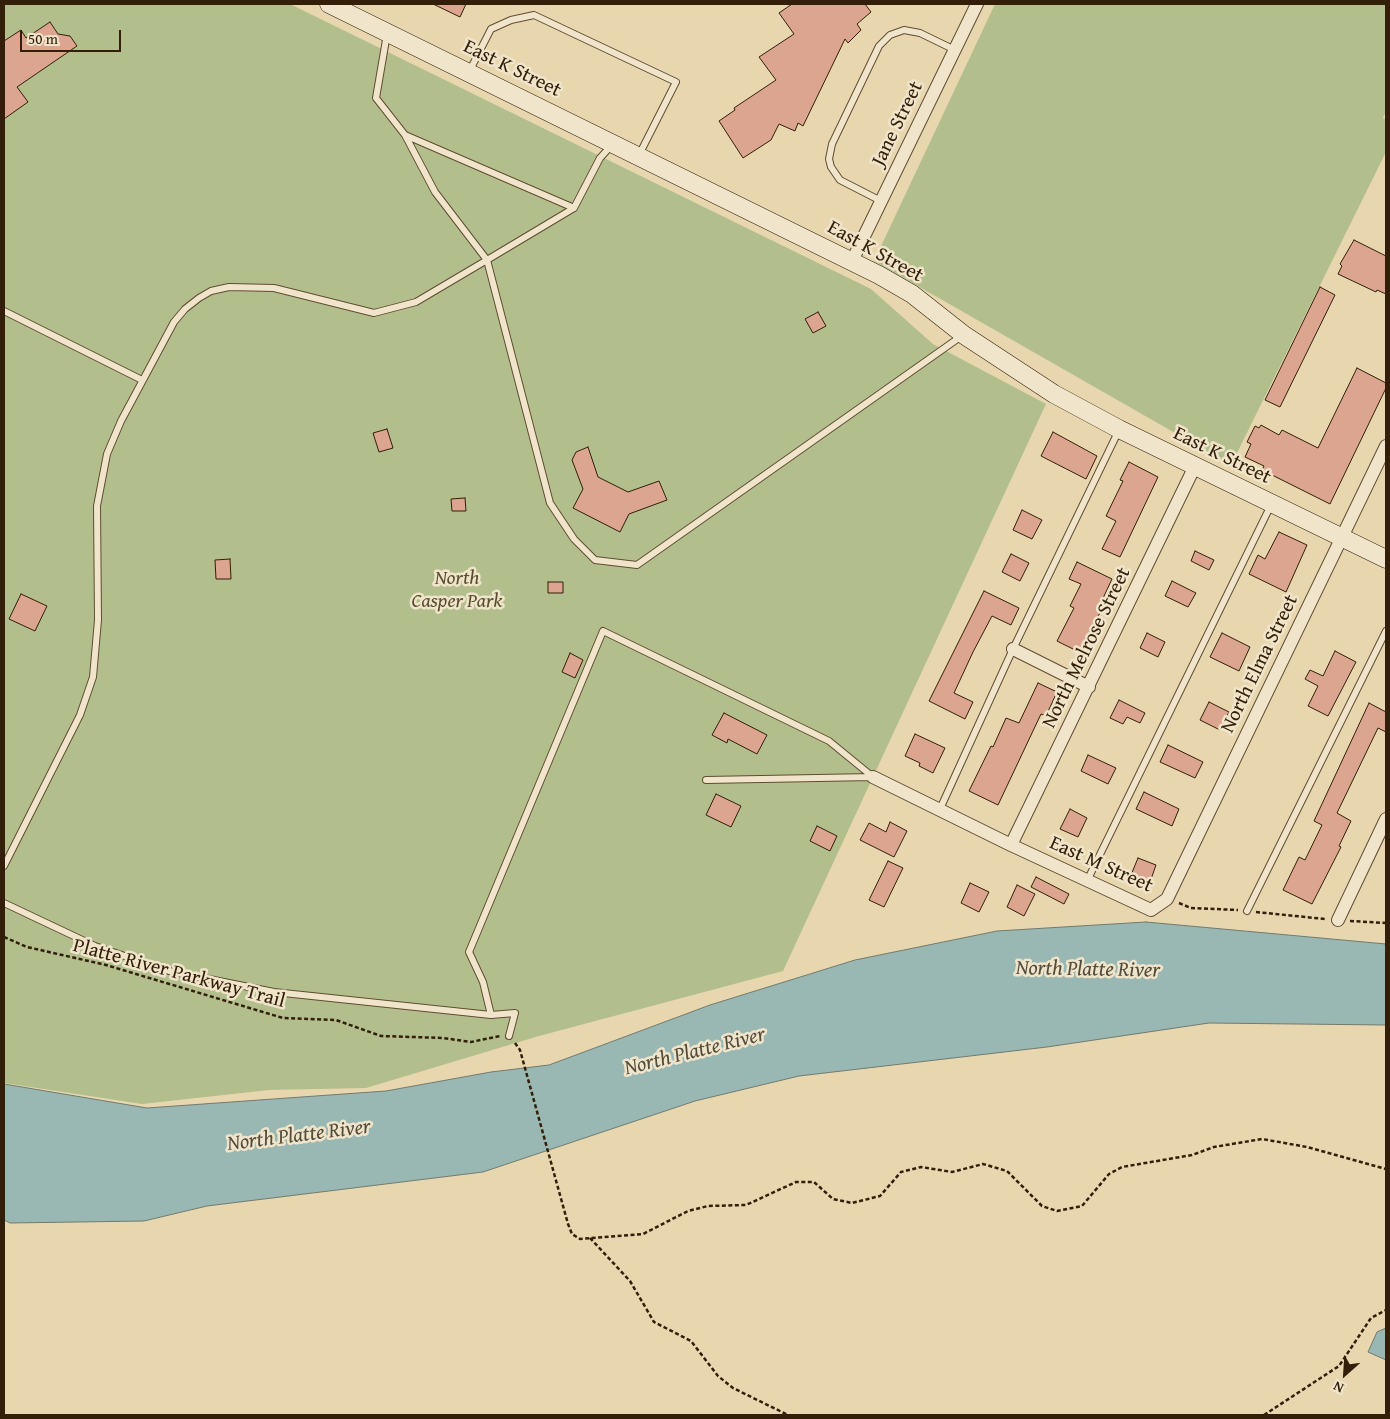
<!DOCTYPE html>
<html>
<head>
<meta charset="utf-8">
<style>
	body { margin:0 }
	#map { position:relative; width:1390px; height:1419px; overflow:hidden; background:#e8d7ae; font-family:"Gentium Book Plus",serif }
	canvas { display:block }
	.frame { position:absolute; inset:0; border:5px solid #321e09; pointer-events:none }
	.north { position:absolute; left:1320px; top:1349px; width:50px; height:50px; -webkit-text-stroke:4px #f0e5ca; paint-order:stroke; rotate:206deg; font-size:14px; font-weight:700; line-height:20px; text-align:center; color:#321e09 }
	.north::after { content:''; display:block; margin:auto; width:18px; height:22px; background:#321e09; clip-path:polygon(50% 0,100% 100%,50% 72%,0 100%) }
	.scale { position:absolute; left:20px; top:30px; width:101px; height:22px; box-sizing:border-box; border:2px solid #321e09; border-top:0; padding-left:6px; font-size:15px; line-height:18px; white-space:nowrap; color:#321e09; -webkit-text-stroke:4px #f0e5ca; paint-order:stroke }
</style>
</head>
<body>
<div id="map">
<canvas width="1390" height="1419"></canvas>
<div class="frame"></div>
<div class="north">N</div>
<div class="scale">50 m</div>
</div>
<script>
const g = document.querySelector('canvas').getContext('2d');
g.lineJoin = 'round';
function fillPath(path, color) { g.fillStyle = color; g.fill(path, 'evenodd'); }
const shape = rows => new Path2D(rows.map(r => 'M' + r).join(''));
function trace(path, color, width, dash) { g.strokeStyle = color; g.lineWidth = width; g.lineCap = dash ? 'butt' : 'round'; g.setLineDash(dash || []); g.stroke(path); }
function drawText(font, color, halo, rows, align = 'center') {
  g.font = font + ' "Gentium Book Plus",serif'; g.lineWidth = 5; g.setLineDash([]); g.textBaseline = 'middle'; g.strokeStyle = halo; g.fillStyle = color; for (const [text, x, y, turn = 0] of rows) {
    g.save(); g.translate(x, y); g.rotate((+turn || 0) * Math.PI / 180); g.textAlign = isNaN(turn) ? turn : align; if (halo) g.strokeText(text, 0, 0); g.fillText(text, 0, 0); g.restore();
  }
}
fillPath(shape([
	[4,4,290,4,871,289,933,344,1046,404,783,971,539,1036,366,1088,269,1090,142,1104,4,1083],
	[995,4,1386,4,1386,111,1383,118,1386,120,1386,152,1231,465,874,261]
]), '#b2bf8d');
const water = shape([
	[1146,922,1386,944,1386,1025,1209,1023,1047,1047,799,1076,695,1101,483,1172,207,1206,144,1221,10,1223,4,1220,4,1084,147,1108,386,1091,491,1072,549,1065,710,1005,855,960,997,931,1146,922],
	[1386,1328,1386,1360,1368,1352,1377,1332,1386,1328]
]);
fillPath(water, '#99b8b3');
trace(water, '#707a6f', 1);
const building = shape([
	[433,4,466,4,460,17,433,4],
	[792,4,865,4,871,12,857,24,861,30,848,43,845,39,803,126,798,123,795,131,779,124,771,140,743,158,719,121,735,110,734,108,776,80,759,57,794,34,779,13,792,4],
	[50,22,58,34,70,36,77,46,17,87,28,102,4,119,4,41,21,30,26,38,50,22],
	[1354,240,1386,256,1386,294,1377,290,1376,292,1338,274,1342,266,1340,264,1354,240],
	[1320,287,1335,295,1280,407,1265,400,1320,287],
	[818,312,826,326,813,333,805,319,818,312],
	[1357,368,1386,383,1386,388,1330,504,1262,470,1264,466,1245,457,1251,444,1247,442,1255,426,1259,428,1261,425,1279,435,1282,430,1318,448,1357,368],
	[387,429,393,448,379,452,373,433,387,429],
	[1053,432,1097,456,1086,479,1041,456,1053,432],
	[588,447,598,477,628,492,659,481,667,500,629,514,620,532,573,508,583,489,572,460,576,452,588,447],
	[1129,462,1158,477,1120,557,1102,549,1116,521,1106,516,1123,481,1120,480,1129,462],
	[465,498,466,511,452,511,451,499,465,498],
	[1022,510,1042,520,1032,539,1013,530,1022,510],
	[1279,532,1307,545,1286,592,1249,574,1258,555,1265,559,1279,532],
	[1195,551,1214,560,1209,570,1191,561,1195,551],
	[1011,554,1029,563,1020,581,1002,572,1011,554],
	[230,559,231,579,216,579,215,560,230,559],
	[1077,562,1112,579,1099,607,1102,609,1079,652,1057,641,1074,608,1070,606,1081,584,1069,579,1077,562],
	[1172,581,1196,593,1188,607,1165,596,1172,581],
	[548,582,563,582,563,593,548,593,548,582],
	[984,591,1019,608,1011,625,992,616,973,652,954,693,973,702,965,719,929,701,984,591],
	[21,594,47,606,35,631,9,619,21,594],
	[1147,633,1165,642,1158,657,1140,648,1147,633],
	[1222,633,1250,647,1239,671,1210,657,1222,633],
	[1335,651,1356,662,1328,716,1308,706,1318,686,1305,679,1310,670,1323,676,1335,651],
	[570,653,583,660,575,678,562,672,570,653],
	[1038,683,1057,692,1046,716,1041,714,998,805,969,791,991,746,993,747,1006,718,1019,723,1038,683],
	[1119,700,1145,713,1140,723,1127,717,1123,724,1110,718,1119,700],
	[1209,702,1229,712,1220,730,1200,720,1209,702],
	[1369,703,1386,712,1386,732,1378,728,1337,813,1351,821,1339,846,1341,847,1312,904,1283,890,1299,857,1305,860,1322,825,1314,821,1369,703],
	[724,713,767,735,757,754,728,739,727,743,712,735,724,713],
	[915,734,945,748,933,773,919,766,920,763,905,756,915,734],
	[1168,745,1203,762,1195,778,1160,762,1168,745],
	[1088,755,1116,768,1108,784,1081,771,1088,755],
	[1144,792,1179,809,1172,826,1136,809,1144,792],
	[716,794,741,806,731,827,706,815,716,794],
	[1070,809,1087,818,1078,837,1060,829,1070,809],
	[890,822,907,831,894,857,860,840,869,823,886,832,890,822],
	[817,826,837,836,830,851,810,841,817,826],
	[1138,858,1156,865,1150,882,1131,875,1138,858],
	[888,861,903,868,884,907,869,900,888,861],
	[1036,877,1069,894,1064,904,1031,887,1036,877],
	[970,883,989,892,979,912,961,903,970,883],
	[1017,885,1035,894,1024,916,1007,907,1017,885]
]);
fillPath(building, '#dca590');
trace(building, '#321e09', 1);
const lane = shape([
	[387,34,376,98,405,135,574,208],
	[469,72,491,29,511,20,534,15,676,82,639,155],
	[405,135,435,192,487,260,574,208,600,158,611,146],
	[881,201,840,180,831,167,829,159,832,144,879,46,890,35,904,30,920,33,955,50],
	[4,311,142,380],
	[706,780,873,777],
	[940,809,1013,649,1119,430],
	[4,866,80,715,93,677,98,620,97,506,107,454,121,421,174,322,185,309,199,298,211,291,229,287,274,288,374,313,416,302,487,260,550,503,574,539,595,560,637,565,963,335],
	[1087,881,1271,505],
	[4,903,95,946,169,971,274,992,491,1015],
	[1247,911,1386,631],
	[509,1036,515,1013,491,1015,483,982,469,952,603,631,829,741,873,777]
]);
const street = shape([
	[852,261,977,4],
	[1013,649,1089,687],
	[873,777,1011,845,1151,910,1167,899,1386,446],
	[1011,845,1195,466],
	[1338,920,1386,819]
]);
const secondary = shape([
	[329,4,879,275,912,294,964,335,1054,394,1119,429,1386,559]
]);
trace(lane, '#604c32', 8);
trace(street, '#604c32', 14);
trace(secondary, '#321e09', 19);
trace(shape([
	[1179,903,1191,908,1238,910],
	[1256,912,1325,919],
	[1350,921,1386,923],
	[4,937,27,947,106,965,283,1018,336,1020,381,1036,443,1038,471,1042,500,1036],
	[515,1043,520,1050,568,1224,572,1234,580,1239,643,1234,688,1211,708,1206,746,1205,796,1182,814,1182,833,1199,852,1203,880,1196,901,1172,921,1167,952,1172,983,1164,1007,1171,1042,1206,1057,1211,1082,1206,1109,1174,1122,1167,1192,1155,1214,1147,1262,1139,1307,1147,1386,1169],
	[590,1238,630,1281,654,1322,691,1341,718,1376,733,1388,788,1415],
	[1264,1415,1339,1366,1371,1318,1386,1310]
]), '#321e09', 2.5, [4, 2.5]);
trace(lane, '#f0e5ca', 6);
trace(street, '#f0e5ca', 12);
trace(secondary, '#f0e5ca', 18);
drawText('20px', '#321e09', '#f0e5ca', [
	["East K Street",512,69,26],
	["Jane Street",898,124,-64],
	["East K Street",875,252,29],
	["East K Street",1222,456,26],
	["North Melrose Street",1087,648,-64],
	["North Elma Street",1260,664,-64],
	["East M Street",1101,865,24],
	["Platte River Parkway Trail",179,974,15]
]);
drawText('italic 20px', '#584e31', '#f0e5ca', [
	["North",457,579],
	["Casper Park",457,602]
]);
drawText('italic 21px', '#514c3c', '#f0e5ca', [
	["North Platte River",1088,970,1],
	["North Platte River",695,1052,-14],
	["North Platte River",299,1136,-7]
]);
</script>
</body>
</html>
